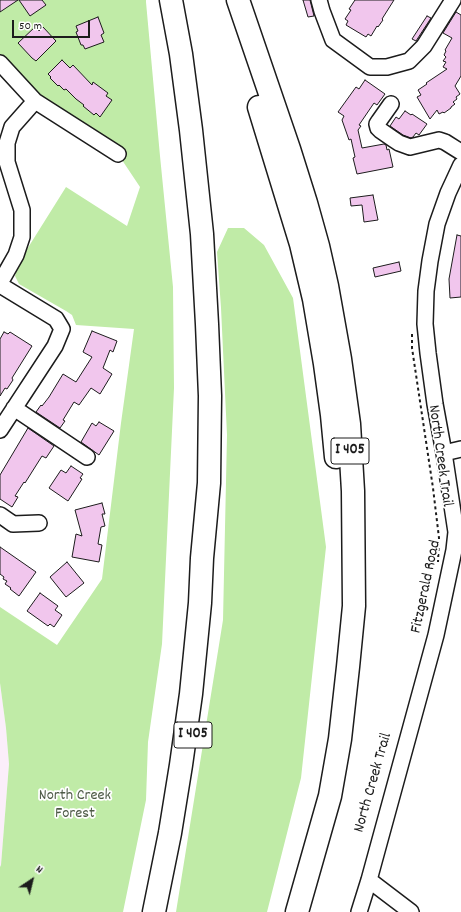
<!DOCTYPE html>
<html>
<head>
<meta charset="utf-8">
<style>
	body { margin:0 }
	#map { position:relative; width:461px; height:912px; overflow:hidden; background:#fff; font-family:Dekko,sans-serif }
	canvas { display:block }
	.north { position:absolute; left:12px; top:860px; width:40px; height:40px; -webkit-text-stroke:3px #fff; paint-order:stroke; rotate:35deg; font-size:11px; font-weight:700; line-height:16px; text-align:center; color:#1c1c1c }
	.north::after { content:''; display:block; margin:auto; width:14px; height:18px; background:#1c1c1c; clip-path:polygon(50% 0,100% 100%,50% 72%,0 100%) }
	.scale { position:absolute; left:12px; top:20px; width:78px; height:18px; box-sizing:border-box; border:2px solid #1c1c1c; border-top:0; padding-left:5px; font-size:12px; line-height:14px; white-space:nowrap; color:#1c1c1c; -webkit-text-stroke:3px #fff; paint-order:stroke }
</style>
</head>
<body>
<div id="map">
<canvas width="461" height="912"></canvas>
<div class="north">N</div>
<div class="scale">50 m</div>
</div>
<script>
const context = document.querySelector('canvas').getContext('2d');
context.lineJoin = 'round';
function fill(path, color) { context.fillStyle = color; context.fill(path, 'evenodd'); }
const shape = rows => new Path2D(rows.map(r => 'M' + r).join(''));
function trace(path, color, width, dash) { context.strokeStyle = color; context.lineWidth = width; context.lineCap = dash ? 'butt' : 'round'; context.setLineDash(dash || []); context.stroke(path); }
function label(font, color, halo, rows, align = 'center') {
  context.font = font + ' Dekko,sans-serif'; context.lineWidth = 3.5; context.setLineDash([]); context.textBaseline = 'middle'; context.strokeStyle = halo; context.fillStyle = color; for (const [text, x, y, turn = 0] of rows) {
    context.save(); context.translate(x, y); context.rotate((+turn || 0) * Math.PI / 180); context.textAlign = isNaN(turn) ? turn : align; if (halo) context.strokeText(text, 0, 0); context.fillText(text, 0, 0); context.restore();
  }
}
fill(shape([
	[0,683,6,728,9,764,1,865,0,867]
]), '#fbeefa');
fill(shape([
	[0,0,146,0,146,2,160,156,173,287,174,388,162,644,148,742,146,800,123,912,0,912,0,867,1,865,9,764,6,728,0,683,0,607,57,645,102,579,121,423,134,329,76,325,72,315,66,311,19,284,15,276,19,262,66,187,127,226,140,187,118,154,35,101,0,63],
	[228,228,244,228,264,245,293,298,326,547,301,778,267,912,176,912,223,620,227,435,221,308,217,252]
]), '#c0eba7');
const building = shape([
	[0,0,18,0,0,12,0,0],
	[19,0,42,0,46,5,30,16,19,0],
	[303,0,310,0,314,16,308,17,303,0],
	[355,0,394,0,382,19,383,20,378,27,377,26,371,36,368,34,366,37,346,25,348,21,345,19,351,10,349,9,355,0],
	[456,12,461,15,461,76,455,86,460,94,456,97,457,99,453,102,455,104,451,107,451,108,444,113,443,112,439,114,437,110,430,119,417,97,421,95,418,90,427,84,426,83,447,69,443,67,446,62,443,61,446,57,444,55,446,51,445,50,452,38,443,33,456,12],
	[427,16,431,18,416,41,412,39,427,16],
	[98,17,104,33,101,35,104,42,85,49,83,45,81,45,76,32,78,31,76,26,98,17],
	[35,27,39,31,43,27,56,41,36,61,32,58,18,43,35,27],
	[62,60,70,68,73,65,92,85,93,82,108,93,106,96,112,100,100,117,96,113,94,115,83,106,84,105,76,99,66,89,64,90,59,85,58,86,50,78,51,77,48,74,62,60],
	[365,80,385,94,377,105,374,103,359,125,361,126,358,130,362,148,384,144,386,145,387,150,389,149,393,167,357,174,353,158,355,157,351,139,349,140,342,120,344,116,338,112,356,87,359,89,365,80],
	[405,111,411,115,412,114,427,124,419,135,416,133,413,137,411,138,403,135,390,126,396,117,399,119,405,111],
	[373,195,378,220,364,222,362,205,351,206,350,198,373,195],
	[457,235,461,236,461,297,450,298,449,279,457,235],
	[399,262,401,271,375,277,373,268,399,262],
	[92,331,117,341,113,352,110,350,103,368,112,374,100,394,91,388,79,405,74,402,63,420,65,421,60,428,36,412,41,405,42,406,49,397,63,374,76,382,92,357,83,352,92,331],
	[4,332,8,334,10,332,32,346,12,378,13,380,7,389,5,388,0,396,0,339,4,332],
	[99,422,114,431,99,455,81,442,92,423,96,426,99,422],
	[28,428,54,446,46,458,42,456,25,483,24,482,15,496,18,497,12,507,0,499,0,475,28,428],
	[71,466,83,474,80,478,82,479,68,501,49,488,61,470,66,473,71,466],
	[102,503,105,514,102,514,105,526,101,527,98,544,102,545,99,562,72,557,76,534,82,536,75,510,102,503],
	[0,547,36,572,19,596,10,589,11,588,5,584,7,581,3,579,4,577,0,574,0,547],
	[67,562,84,583,66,597,50,577,67,562],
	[40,593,58,606,55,610,62,615,54,627,50,624,48,626,27,611,40,593]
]);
fill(building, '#f1c6ed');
trace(building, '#1c1c1c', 1);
const minor = shape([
	[319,0,322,11,333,40,370,67,387,67,409,61,424,46,453,0],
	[0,63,35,101,118,154],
	[391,104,379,121,377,124,378,128,380,130,393,139,399,143,410,147,439,140,445,142,461,152],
	[0,283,16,255,22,237,22,210,7,162,7,143,12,127,35,101],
	[0,285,56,319,62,329,55,346,0,430],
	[14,408,87,457],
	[444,453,461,449],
	[0,515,13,524,39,523],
	[369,880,411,912],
	[359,912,369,880,436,635,454,550,456,532,444,453,435,404,428,353,425,324,426,291,430,261,437,224,448,193,461,165]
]);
const highway = shape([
	[238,0,289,149,306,203,318,246,327,286,340,359,349,424,353,491,354,606,348,667,340,739,330,796,297,912],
	[259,107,301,244,314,299,325,364,332,415,336,457],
	[154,912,170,833,181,765,191,694,200,603,202,558,209,483,210,396,207,324,202,234,191,130,181,54,171,0]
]);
trace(minor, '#1c1c1c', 18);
trace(highway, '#1c1c1c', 25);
trace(shape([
	[412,334,412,348,433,488,439,538,438,562]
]), '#1c1c1c', 2, [3, 3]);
trace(minor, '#fff', 15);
trace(highway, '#fff', 22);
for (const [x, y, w] of [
	[350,451,38],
	[193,735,38]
]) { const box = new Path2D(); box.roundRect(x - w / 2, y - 13, w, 26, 3); context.fillStyle = '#fff'; context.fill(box); trace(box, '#1c1c1c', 1); }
label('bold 15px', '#1c1c1c', null, [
	["I 405",350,451],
	["I 405",193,735]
]);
label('16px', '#1c1c1c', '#fff', [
	["North Creek Trail",439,456,82],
	["Fitzgerald Road",427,587,-78],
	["North Creek Trail",374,783,-74]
]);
label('16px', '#4d5a46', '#fff', [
	["North Creek",75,797],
	["Forest",75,815]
]);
</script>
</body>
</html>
